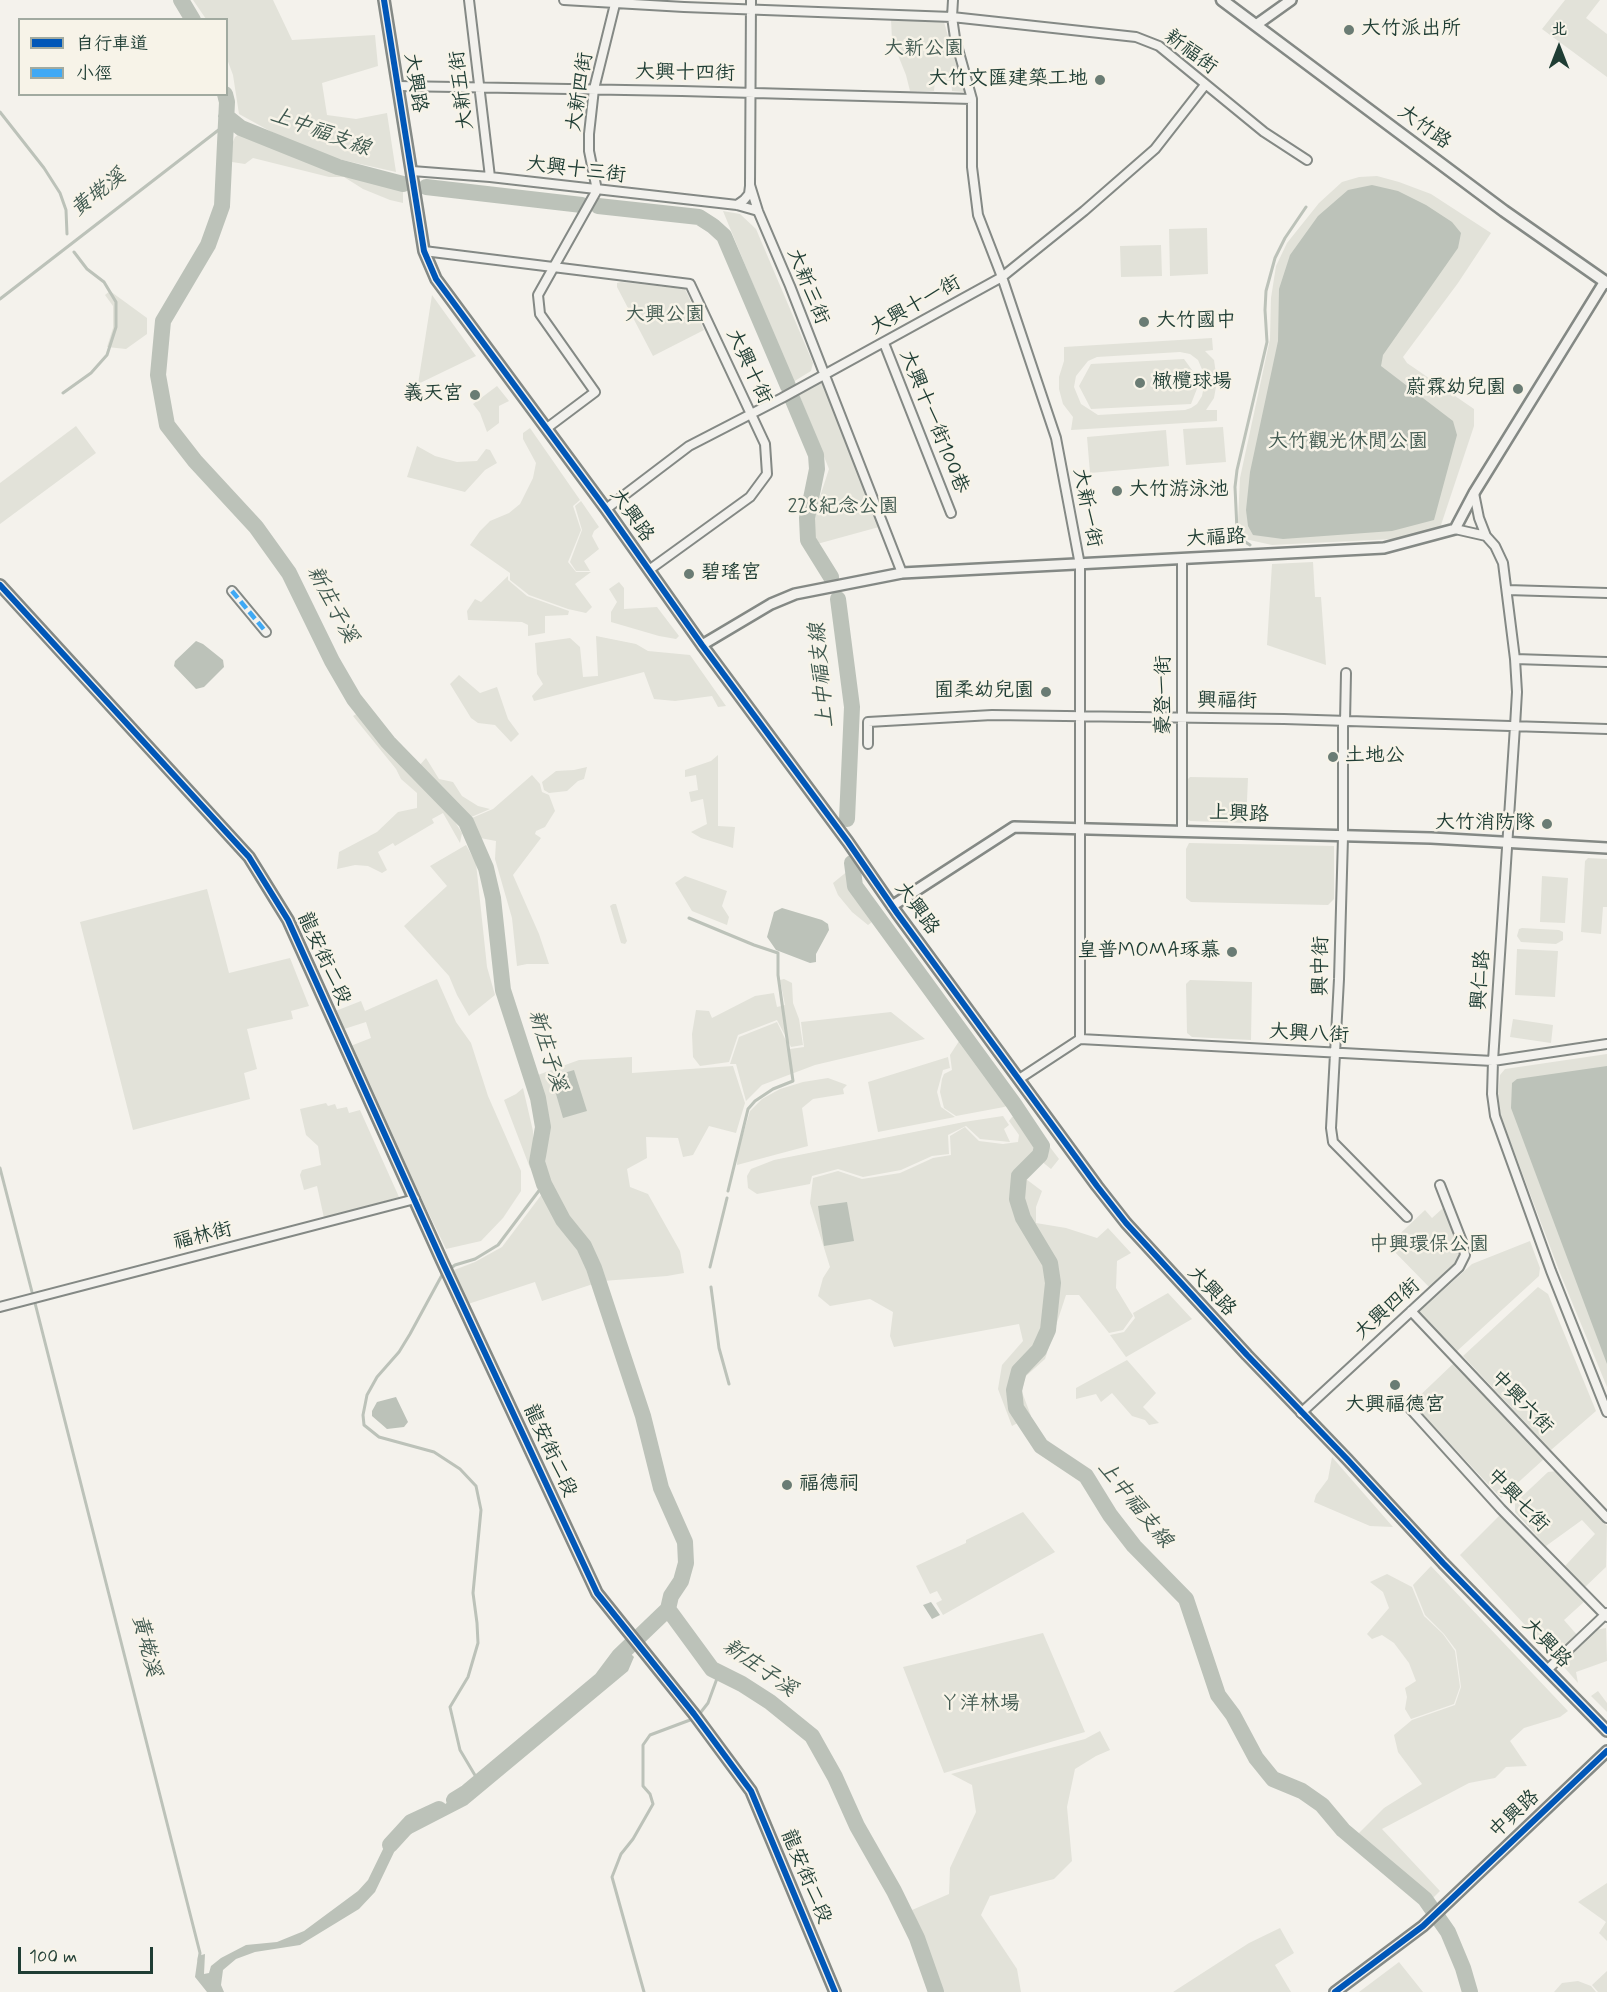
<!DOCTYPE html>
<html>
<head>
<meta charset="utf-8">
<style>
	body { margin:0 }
	#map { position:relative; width:1607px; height:1992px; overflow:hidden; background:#f4f2ec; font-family:Mynerve,"LXGW WenKai TC",sans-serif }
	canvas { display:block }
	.legend { position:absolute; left:18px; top:18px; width:210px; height:78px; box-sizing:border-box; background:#f7f3e8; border:2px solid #a1aaa0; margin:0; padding:8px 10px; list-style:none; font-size:18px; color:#1f3d34 }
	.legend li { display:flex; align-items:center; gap:12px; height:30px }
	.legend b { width:30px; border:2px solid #a1aaa0 }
	.north { position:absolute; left:1529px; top:18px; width:60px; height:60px; -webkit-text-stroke:4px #f7f3e8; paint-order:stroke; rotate:0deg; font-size:16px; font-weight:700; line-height:24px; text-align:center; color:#1f3d34 }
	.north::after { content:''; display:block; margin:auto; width:21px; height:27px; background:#1f3d34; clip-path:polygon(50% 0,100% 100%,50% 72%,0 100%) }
	.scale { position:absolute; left:18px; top:1947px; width:135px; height:27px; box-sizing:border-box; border:3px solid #1f3d34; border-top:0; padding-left:8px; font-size:18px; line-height:21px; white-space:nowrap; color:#1f3d34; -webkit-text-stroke:4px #f7f3e8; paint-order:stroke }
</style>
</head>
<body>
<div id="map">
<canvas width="1607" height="1992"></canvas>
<ul class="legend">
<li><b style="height:8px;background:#0057b8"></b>自行車道</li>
<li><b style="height:8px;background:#3fa9f5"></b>小徑</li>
</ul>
<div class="north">北</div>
<div class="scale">100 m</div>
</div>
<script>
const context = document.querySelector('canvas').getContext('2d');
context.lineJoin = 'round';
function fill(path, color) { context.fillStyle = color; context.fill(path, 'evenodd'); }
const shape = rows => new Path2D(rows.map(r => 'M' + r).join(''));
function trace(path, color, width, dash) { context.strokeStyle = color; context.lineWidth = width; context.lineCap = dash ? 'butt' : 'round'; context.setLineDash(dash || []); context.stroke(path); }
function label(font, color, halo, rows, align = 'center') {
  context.font = font + ' Mynerve,"LXGW WenKai TC",sans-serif'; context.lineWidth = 5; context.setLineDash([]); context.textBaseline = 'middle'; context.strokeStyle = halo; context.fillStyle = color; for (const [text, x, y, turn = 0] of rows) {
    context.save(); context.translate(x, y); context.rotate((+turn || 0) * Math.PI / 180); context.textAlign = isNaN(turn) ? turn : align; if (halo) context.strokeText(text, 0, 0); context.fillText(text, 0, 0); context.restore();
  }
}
fill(shape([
	[193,0,273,0,292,40,375,35,378,66,322,83,327,115,356,119,387,113,396,172,329,157,279,136,239,114,233,75,227,59,226,20,206,19],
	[1565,0,1600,0,1586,18,1607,34,1607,77,1542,29],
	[891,19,944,22,964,92,952,91,951,81,935,81,934,91,910,91,906,75,892,40],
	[242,132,282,150,324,165,388,184,403,191,403,203,390,200,363,189,344,177,329,177,253,158,245,164,232,162,230,149,235,137],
	[1377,176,1399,182,1431,194,1491,233,1458,283,1403,357,1407,363,1474,409,1474,426,1440,528,1394,539,1272,545,1245,539,1239,531,1238,520,1240,478,1270,339,1271,298,1276,266,1287,243,1319,203,1342,182,1359,177],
	[723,211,740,214,756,229,813,363,811,371,793,382],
	[1207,228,1208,274,1170,276,1169,229],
	[1161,245,1162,276,1121,277,1120,246],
	[621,282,685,289,704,330,653,356,617,287,617,283],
	[110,291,147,318,147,334,126,349,107,347,113,328,113,306,105,295],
	[432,295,476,356,418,384],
	[1212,338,1213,350,1205,351,1214,360,1217,381,1214,398,1206,410,1217,410,1217,421,1071,430,1073,417,1063,404,1059,389,1059,377,1064,361,1064,347],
	[1180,352,1190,354,1198,360,1204,374,1205,381,1202,396,1197,404,1191,408,1185,410,1098,415,1081,404,1074,387,1076,376,1088,361,1097,357],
	[1184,359,1200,381,1191,404,1091,409,1079,386,1091,364],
	[814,382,824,384,879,527,817,544,813,534,812,521,829,469,798,392],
	[497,386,509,401,499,406,499,423,487,432,480,413,473,404],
	[76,426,96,453,0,524,0,483],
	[1223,427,1226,462,1186,465,1183,429],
	[530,428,580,500,573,506,581,530,568,562,576,572,591,572,575,584,592,607,586,613,568,609,529,595,510,580,510,573,470,545,480,531,490,521,509,513,520,504,533,478,536,463,523,439,523,433],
	[1166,430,1169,466,1090,473,1087,437],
	[417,446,435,456,457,462,477,461,486,449,490,450,497,463,485,470,465,492,407,477],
	[581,501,599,527,594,531,592,536,599,549,584,561,590,571,576,571,570,562,582,530,575,506],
	[1313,562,1315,597,1321,597,1326,665,1267,645,1272,564],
	[508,576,508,580,527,596,569,611,568,615,545,616,545,633,528,636,528,625,522,622,468,620,467,611,475,599,481,602],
	[619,582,624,588,624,609,657,607,679,636,676,639,659,636,611,622,611,612,617,602,609,589],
	[596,636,636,644,648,651,690,655,726,706,718,707,712,696,675,701,654,699,644,672,534,701,532,696,543,684,537,674,535,643,570,638,580,647,583,677,598,676],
	[459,675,480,693,497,687,508,719,519,734,511,742,495,725,478,723,471,718,450,684],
	[358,713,400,763,447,809,462,833,460,843,443,813,432,819,434,823,395,846,393,843,378,852,387,870,382,873,368,866,355,865,337,869,339,852,377,832,398,812,417,808,417,793,401,779,396,769,353,716],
	[718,755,718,826,735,827,733,848,701,838,691,832,707,824,703,799,691,802,689,792,698,790,696,775,685,777,685,770,711,761],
	[426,758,439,779,453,782,462,796,478,806,490,809,469,818,418,767],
	[587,767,584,779,578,781,567,791,549,793,544,790,542,782,556,771,574,770],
	[532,775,540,784,542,792,549,795,555,811,545,827,536,831,535,834,541,838,513,875,539,934,549,964,527,964,517,966,512,918,495,859,496,841,480,838,472,818,493,809],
	[1190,777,1248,778,1246,823,1190,821,1186,818,1186,781],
	[1189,843,1334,846,1334,899,1328,905,1191,902,1186,898,1186,849],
	[466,845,476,863,487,967,495,995,469,1016,457,995,449,976,404,926,447,886,430,866],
	[1588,858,1607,859,1607,907,1603,907,1601,934,1581,932,1585,861],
	[849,870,880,916,868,925,852,912,838,895,833,883],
	[685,876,727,891,722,906,729,917,727,925,692,911,675,883],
	[1542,876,1568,878,1565,923,1540,922],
	[207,889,229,973,290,958,309,1006,291,1011,293,1019,247,1029,257,1069,244,1073,250,1099,133,1130,80,922],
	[613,904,616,904,627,941,625,944,621,943,610,906],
	[1522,928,1559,930,1563,932,1563,940,1556,944,1521,942,1517,936,1519,929],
	[1517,949,1558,951,1555,997,1515,995],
	[437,979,456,1022,471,1043,488,1096,521,1171,521,1191,503,1218,481,1241,446,1249,348,1047,371,1038,366,1022,341,1030,333,1012,361,1001,365,1011],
	[784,979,792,983,793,1003,799,1019,803,1045,791,1047,777,1020,738,1035,729,1062,700,1066,693,1057,692,1034,696,1010,709,1011,712,1018,755,996,774,993,777,1007,785,1005,780,980],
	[1190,980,1252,982,1251,1040,1192,1037,1187,1033,1186,984],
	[891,1012,925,1039,815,1065,762,1085,746,1101,736,1064,730,1064,739,1037,777,1022,790,1049,804,1047,801,1022],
	[1513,1019,1553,1025,1551,1043,1510,1037],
	[961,1038,1011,1104,1004,1107,956,1116,944,1108,940,1092,942,1079,944,1074,952,1070,950,1055],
	[1607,1054,1607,1387,1560,1273,1501,1117,1498,1096,1500,1075,1505,1069],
	[632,1057,632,1073,733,1066,745,1103,736,1133,709,1126,693,1155,683,1157,678,1138,646,1137,647,1158,627,1169,630,1187,648,1194,680,1251,684,1273,667,1276,603,1281,590,1243,566,1216,549,1182,545,1163,548,1125,542,1092,535,1076,579,1060],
	[948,1057,950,1068,943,1070,937,1092,941,1107,955,1117,878,1132,868,1082],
	[828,1078,847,1085,843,1089,844,1094,813,1099,802,1108,808,1146,737,1165,738,1151,750,1111,762,1099,780,1089,803,1082],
	[523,1088,533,1131,533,1168,530,1168,504,1100,516,1094],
	[326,1103,328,1106,335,1104,337,1109,347,1107,349,1113,360,1110,399,1197,324,1218,317,1186,304,1190,300,1175,302,1170,321,1165,318,1146,306,1135,300,1109],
	[1025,1114,1059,1159,1051,1169,1035,1156,1018,1173,1042,1191,1036,1207,1036,1223,1066,1228,1097,1238,1108,1228,1131,1253,1117,1261,1116,1288,1133,1316,1123,1330,1109,1333,1079,1295,1066,1295,1045,1359,1025,1377,1022,1392,1031,1416,1012,1426,998,1389,1002,1365,1023,1341,1019,1324,894,1347,890,1336,893,1312,870,1299,830,1306,818,1296,823,1278,830,1267,810,1203,813,1178,838,1171,862,1179,900,1173,933,1158,951,1155,950,1136,965,1127,979,1141,1003,1144,1018,1142,1019,1135,1009,1121,1012,1117],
	[1003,1116,1009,1125,1004,1129,1010,1142,980,1139,966,1126,948,1135,949,1154,932,1156,901,1170,863,1177,838,1169,812,1176,810,1184,757,1194,748,1188,747,1176,751,1169,774,1160,964,1122],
	[542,1194,557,1225,581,1250,593,1284,542,1301,535,1282,468,1304,454,1270,475,1262,502,1247],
	[1443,1208,1448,1216,1460,1249,1459,1259,1430,1288,1388,1245,1425,1210,1432,1218],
	[1530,1241,1540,1268,1539,1276,1456,1352,1418,1313,1472,1264],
	[1538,1287,1548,1294,1596,1411,1551,1450,1463,1356],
	[1168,1293,1192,1319,1126,1357,1110,1335,1124,1332,1135,1318,1133,1313],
	[1127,1360,1156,1393,1143,1407,1159,1423,1149,1425,1145,1420,1132,1416,1112,1393,1101,1402,1096,1394,1076,1399,1076,1388],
	[1455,1362,1544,1459,1501,1498,1412,1403],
	[1332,1457,1393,1527,1370,1526,1314,1502,1316,1495,1328,1479],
	[1557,1471,1607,1526,1606,1567,1584,1588,1565,1566,1595,1534,1582,1520,1546,1546,1515,1512,1515,1503,1548,1472],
	[1023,1512,1055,1552,943,1615,936,1603,942,1600,937,1591,930,1594,916,1566,966,1543,966,1540],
	[1502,1513,1585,1601,1564,1620,1578,1636,1561,1652,1550,1652,1460,1555],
	[1431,1566,1568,1711,1560,1717,1524,1728,1510,1741,1527,1766,1506,1767,1495,1778,1469,1783,1382,1829,1440,1891,1432,1899,1428,1893,1355,1837,1384,1808,1422,1784,1398,1752,1394,1735,1412,1720,1455,1705,1461,1687,1456,1650,1444,1634,1425,1615,1413,1585],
	[1387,1574,1412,1587,1424,1616,1443,1634,1455,1651,1460,1687,1454,1704,1411,1719,1405,1709,1407,1697,1405,1688,1416,1681,1409,1663,1394,1643,1382,1635,1372,1639,1367,1634,1389,1608,1383,1592,1370,1582],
	[1606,1628,1607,1661,1576,1672,1578,1683,1564,1667,1563,1658,1595,1630],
	[1043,1633,1085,1732,944,1773,903,1667],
	[1598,1691,1607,1703,1607,1712,1591,1696],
	[1100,1731,1110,1750,1096,1756,1075,1769,1067,1807,1072,1861,1054,1879,990,1896,981,1915,1017,1969,1021,1992,943,1992,912,1910,949,1894,950,1868,976,1812,972,1785,951,1774,1085,1739],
	[1607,1883,1607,1941,1599,1933,1606,1922,1578,1902],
	[1280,1928,1294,1953,1275,1965,1291,1992,1173,1992,1249,1943],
	[1399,1962,1423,1992,1359,1992],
	[1607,1971,1607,1992,1598,1992,1592,1985],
	[1578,1981,1591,1986,1596,1992,1554,1992,1562,1983]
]), '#e2e2d9');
fill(shape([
	[1372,185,1398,191,1426,205,1452,222,1461,233,1458,248,1383,355,1381,366,1453,421,1457,435,1434,520,1392,531,1283,539,1253,535,1248,526,1246,510,1250,472,1278,341,1279,289,1290,255,1318,216,1348,190],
	[196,641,203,644,223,660,224,667,204,687,196,689,174,666,175,661],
	[782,908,822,920,828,924,829,930,816,954,816,962,810,963,776,950,767,937,774,912],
	[1607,1066,1607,1364,1511,1108,1512,1083,1517,1079],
	[574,1070,587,1111,563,1118,551,1077],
	[847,1202,854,1241,824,1246,818,1206],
	[396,1397,408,1422,404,1427,387,1429,372,1416,372,1411,377,1402],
	[931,1602,940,1615,932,1619,923,1605],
	[626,1649,634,1657,628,1671,467,1805,403,1838,397,1846,375,1892,359,1909,300,1945,255,1952,236,1959,223,1970,221,1985,224,1992,207,1992,195,1977,198,1956,205,1954,204,1974,209,1973,211,1966,221,1958,246,1945,277,1942,304,1931,358,1891,368,1880,385,1845,392,1837,474,1786,603,1683,621,1663]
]), '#bcc2b9');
trace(shape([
	[0,112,44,168,60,193,66,210,67,234],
	[0,299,225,125],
	[63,393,91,373,107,355,116,327,116,302,104,282,87,269,74,252],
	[1250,545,1241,539,1237,530,1235,487,1237,470,1267,342,1265,310,1266,291,1275,258,1285,238,1306,207],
	[689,918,754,945,778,953,778,975,793,1081,773,1089,755,1101,748,1109,728,1191],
	[0,1168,32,1292],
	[710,1267,727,1198],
	[711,1287,719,1348,729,1384],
	[35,1303,200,1953,199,1960],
	[479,1782,460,1750,450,1707,468,1677,478,1643,477,1623,473,1593,481,1510,476,1486,460,1469,434,1452,379,1437,364,1425,363,1415,367,1395,377,1377,399,1352,410,1334,442,1275,455,1265,475,1259,498,1245,544,1184],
	[644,1992,612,1877,621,1854,633,1839,653,1804,650,1794,643,1786,643,1745,650,1735,690,1720,701,1712,708,1703,719,1673]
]), '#bcc2b9', 3);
trace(shape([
	[181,0,193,20],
	[225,94,227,102,222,206,208,245,163,321,158,375,167,425,195,461,256,527,289,573,332,661,354,699,388,742,466,822,486,868,493,898,503,990,538,1098,543,1127,537,1162,544,1184,563,1220,584,1246,594,1268,643,1416,661,1488,685,1542,686,1563,681,1581,671,1596,668,1609,712,1669,742,1684,770,1702,812,1736,835,1777,857,1826,894,1891,917,1938,936,1992],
	[226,116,241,128,338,167,403,184],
	[426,187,582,205],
	[598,206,699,217,713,226,724,236,788,386],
	[792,398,816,455,817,469,807,518,808,540,831,577],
	[838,599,852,707,847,819],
	[852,863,855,886,1014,1104,1042,1146,1040,1155,1019,1176,1017,1199,1023,1218,1050,1263,1053,1283,1048,1330,1039,1350,1019,1371,1014,1390,1016,1408,1041,1446,1086,1476,1110,1515,1134,1546,1186,1599,1218,1695,1233,1715,1256,1758,1273,1779,1302,1791,1322,1805,1343,1830,1425,1899,1448,1932,1463,1968,1470,1992],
	[454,1800,467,1792,601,1680,619,1656,668,1609],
	[390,1845,411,1822,439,1809]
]), '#bcc2b9', 16);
const minor = shape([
	[469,0,490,177],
	[564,0,684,7,952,17,1136,37,1159,46,1264,132,1307,160],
	[751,0,750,185,758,211,790,286,902,573],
	[953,0,952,17,955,38,972,99,972,167,978,215,1002,277,1056,438,1080,565,1080,1039],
	[398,86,682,91,972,99],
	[412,171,490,177,737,205,758,211],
	[597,190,589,151,589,134,594,89,616,0],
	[737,205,744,200,749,194,750,186],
	[424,251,690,284,765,444,767,474,750,497,649,570],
	[884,343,951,513],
	[547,428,595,392,540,314,538,295,597,190],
	[1474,493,1479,518,1486,536],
	[606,509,689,446,782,398,1002,277,1084,211,1155,149,1205,85],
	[1455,529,1486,536,1495,546,1503,563,1515,659,1517,692,1515,726,1493,1061,1492,1094,1495,1116,1551,1271,1607,1412],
	[1507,590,1607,593],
	[232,591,266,632],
	[1515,659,1607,662],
	[1343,722,1343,837,1339,979,1331,1128,1333,1142,1407,1217],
	[1345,722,1346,673],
	[868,744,868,722,992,715,1284,719,1607,729],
	[1182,831,1182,559],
	[1019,1079,1080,1039,1493,1061,1607,1044],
	[0,1307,415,1199],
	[1411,1311,1607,1518],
	[1406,1404,1501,1509,1607,1617],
	[1301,1413,1459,1267,1465,1255,1463,1244,1440,1185],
	[1548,1669,1607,1613]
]);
const tertiary = shape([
	[384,0,424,251,436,279,606,509,702,645,848,842,897,913,1097,1186,1126,1223,1247,1355,1347,1459,1443,1563,1607,1731],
	[1256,25,1291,0],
	[0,585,249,857,288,920,442,1261,597,1593,694,1714,751,1791,835,1992],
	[702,645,771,604,795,594,902,573,1384,548,1455,529,1474,493,1605,281],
	[892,906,1014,827,1431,838,1607,848],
	[1335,1992,1423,1926,1607,1751]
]);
const secondary = shape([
	[1222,0,1504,211,1607,283]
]);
trace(minor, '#848985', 12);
trace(tertiary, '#848985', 14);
trace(secondary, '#848985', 15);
trace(minor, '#f2f1ed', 8);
trace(tertiary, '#f2f1ed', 9);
trace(secondary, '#f2f1ed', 10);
trace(shape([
	[232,591,266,632]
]), '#3fa9f5', 4.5, [9, 4.5]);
trace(shape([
	[384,0,424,251,436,279,606,509,702,645,848,842,897,913,1097,1186,1126,1223,1247,1355,1347,1459,1443,1563,1607,1731],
	[0,585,249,857,288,920,442,1261,597,1593,694,1714,751,1791,835,1992],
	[1335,1992,1423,1926,1607,1751]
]), '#0057b8', 6);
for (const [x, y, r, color] of [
	[1349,30,6,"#6a7c74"],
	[1100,80,6,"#6a7c74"],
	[1144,322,6,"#6a7c74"],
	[1140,383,6,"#6a7c74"],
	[1518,389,6,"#6a7c74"],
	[475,395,6,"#6a7c74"],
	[1117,491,6,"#6a7c74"],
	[689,574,6,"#6a7c74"],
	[1046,692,6,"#6a7c74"],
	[1333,757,6,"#6a7c74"],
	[1547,824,6,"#6a7c74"],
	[1232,952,6,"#6a7c74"],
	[1395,1385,6,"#6a7c74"],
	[787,1485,6,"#6a7c74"]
]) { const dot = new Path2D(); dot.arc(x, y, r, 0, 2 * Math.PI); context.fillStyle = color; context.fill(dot); trace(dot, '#f7f3e8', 2); }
label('20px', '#1f3d34', '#f7f3e8', [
	["大竹派出所",1361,30],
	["大竹文匯建築工地",1088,80,"right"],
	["大竹國中",1156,322],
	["橄欖球場",1152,383],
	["蔚霖幼兒園",1506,389,"right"],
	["義天宮",463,395,"right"],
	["大竹游泳池",1129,491],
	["碧瑤宮",701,574],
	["囿柔幼兒園",1034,692,"right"],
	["土地公",1345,757],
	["大竹消防隊",1535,824,"right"],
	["皇普MOMA琢慕",1220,952,"right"],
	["大興福德宮",1395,1406,"center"],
	["福德祠",799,1485]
], 'left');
label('20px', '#435b52', '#f7f3e8', [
	["大新公園",924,50],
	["大興公園",665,316],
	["大竹觀光休閒公園",1348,443],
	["228紀念公園",843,508],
	["中興環保公園",1429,1246],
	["ㄚ洋林場",980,1705]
]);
label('20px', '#1f3d34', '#f7f3e8', [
	["新福街",1190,53,37],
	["大興十四街",685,74,1],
	["大興路",414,83,81],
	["大新五街",463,90,-97],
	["大新四街",581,92,-81],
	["大竹路",1424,128,36],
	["大興十三街",576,171,7],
	["大新三街",807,287,68],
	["大興十一街",916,306,-29],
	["大興十街",748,367,65],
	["大興十一街100巷",933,422,68],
	["大新一街",1086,508,79],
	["大興路",631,516,55],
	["大福路",1216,539,-3],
	["豪登一街",1165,695,-90],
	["興福街",1227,702,1],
	["上興路",1239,815,2],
	["大興路",916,909,54],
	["龍安街二段",323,959,65],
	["興中街",1322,966,-89],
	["興仁路",1482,980,-86],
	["大興八街",1309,1035,3],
	["福林街",203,1237,-14],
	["大興路",1211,1292,47],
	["大興四街",1388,1310,-42],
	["中興六街",1521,1403,46],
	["龍安街二段",549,1451,65],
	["中興七街",1517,1501,46],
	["大興路",1546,1644,46],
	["中興路",1515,1815,-43],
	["龍安街二段",805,1877,67]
]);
label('italic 21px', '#405950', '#f7f3e8', [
	["上中福支線",320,133,20],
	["黃墘溪",99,194,-38],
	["新庄子溪",331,605,62],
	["上中福支線",823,675,-95],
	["新庄子溪",546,1051,73],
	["上中福支線",1134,1505,51],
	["黃墘溪",145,1646,76],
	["新庄子溪",759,1669,35]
]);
</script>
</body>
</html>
